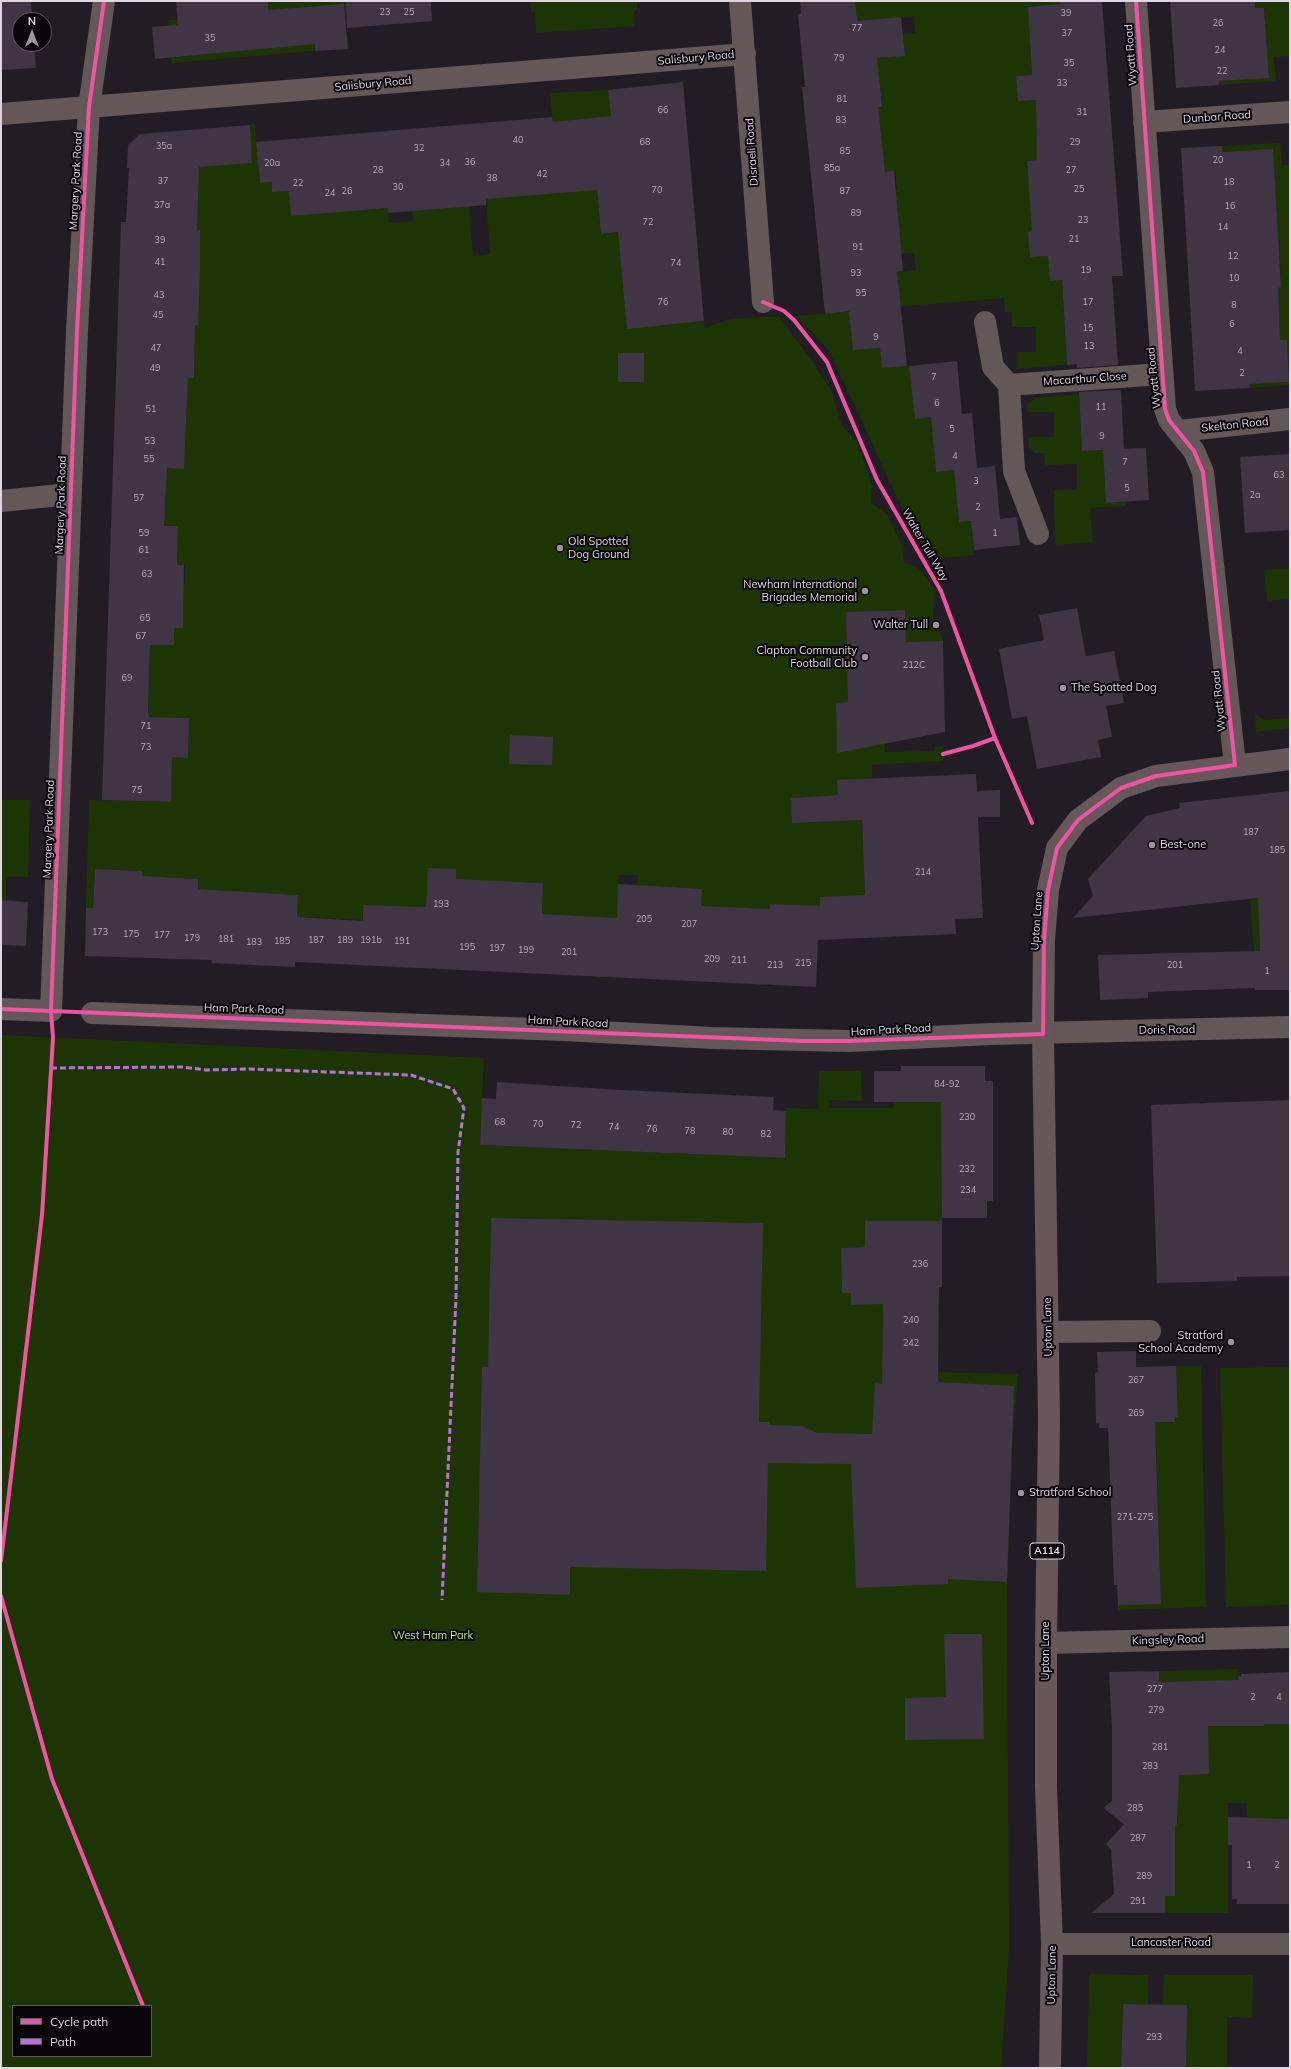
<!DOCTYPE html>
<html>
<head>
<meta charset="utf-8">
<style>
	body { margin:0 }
	#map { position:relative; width:1291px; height:2069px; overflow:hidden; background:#221c24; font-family:Mulish,sans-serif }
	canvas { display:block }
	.frame { position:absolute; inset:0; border:2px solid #ded7e1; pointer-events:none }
	.legend { position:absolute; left:12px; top:2005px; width:140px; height:52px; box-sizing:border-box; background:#0a060c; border:1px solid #5f5a61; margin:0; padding:5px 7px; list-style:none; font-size:12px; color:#ded7e1 }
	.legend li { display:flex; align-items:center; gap:8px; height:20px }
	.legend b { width:20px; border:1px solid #5f5a61 }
	.north { position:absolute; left:12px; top:12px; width:40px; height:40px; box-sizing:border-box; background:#0a060c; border:1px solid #5f5a61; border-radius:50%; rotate:0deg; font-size:11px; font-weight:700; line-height:16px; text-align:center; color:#ded7e1 }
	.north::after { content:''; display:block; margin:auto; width:14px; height:18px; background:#9c969f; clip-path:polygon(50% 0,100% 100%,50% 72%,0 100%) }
</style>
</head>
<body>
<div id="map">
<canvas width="1291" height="2069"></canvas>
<div class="frame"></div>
<ul class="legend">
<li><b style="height:5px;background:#f153a3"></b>Cycle path</li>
<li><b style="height:5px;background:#b673d3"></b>Path</li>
</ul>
<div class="north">N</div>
</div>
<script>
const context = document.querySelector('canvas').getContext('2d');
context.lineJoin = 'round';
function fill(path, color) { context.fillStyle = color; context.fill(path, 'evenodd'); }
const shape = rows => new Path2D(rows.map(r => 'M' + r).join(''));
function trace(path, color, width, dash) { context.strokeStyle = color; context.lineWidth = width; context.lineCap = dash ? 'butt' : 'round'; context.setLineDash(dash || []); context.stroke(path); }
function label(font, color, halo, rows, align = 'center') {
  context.font = font + ' Mulish,sans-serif'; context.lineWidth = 4; context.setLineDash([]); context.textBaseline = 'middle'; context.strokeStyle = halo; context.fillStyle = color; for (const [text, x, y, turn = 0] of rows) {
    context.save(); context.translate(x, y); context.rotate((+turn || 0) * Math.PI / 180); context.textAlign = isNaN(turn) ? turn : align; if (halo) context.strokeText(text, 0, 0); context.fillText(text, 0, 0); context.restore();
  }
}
fill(shape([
	[268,1,346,1,347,14,345,15,344,5,312,7,315,51,172,63,171,58,268,48,265,17,169,26,168,20,186,19],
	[530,1,637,1,637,11,634,11,635,26,536,33,535,12,531,12],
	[855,1,1060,1,1060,4,1028,7,1032,75,1016,76,1018,101,1051,99,1047,129,1036,130,1037,160,1027,161,1029,183,1047,230,1028,232,1030,257,1060,255,1079,261,1049,264,1050,281,1106,277,1062,285,1067,365,1018,369,1018,352,1036,352,1036,327,1012,327,1012,312,1005,312,1004,298,871,309,868,275,916,270,914,253,899,254,860,193,897,189,895,171,855,175,875,107,882,106,880,89,847,61,905,55,903,34,915,33,914,16,843,22],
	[1255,1,1290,1,1290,56,1274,57,1276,81,1219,85,1219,81,1269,78,1264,8,1255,8],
	[608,90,610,107,645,161,690,157,691,166,645,170,647,188,597,192,601,234,651,230,659,326,704,321,705,328,730,319,778,316,813,362,831,390,842,426,857,442,872,484,871,503,887,514,902,545,904,562,918,568,935,589,933,619,943,641,906,642,905,610,883,611,885,752,935,751,935,747,943,746,943,761,872,765,872,779,838,795,791,798,793,823,862,820,865,895,822,939,818,940,819,924,791,905,770,904,768,944,763,944,761,985,752,984,755,909,701,907,701,889,681,888,637,898,638,875,619,875,616,938,609,938,607,977,593,977,595,930,545,928,543,974,540,974,543,883,514,882,489,881,482,972,480,971,482,925,455,886,456,869,426,922,381,920,382,906,363,905,361,959,358,959,360,920,304,917,295,962,298,895,250,893,235,919,236,891,215,890,212,959,197,914,198,879,164,877,162,912,140,911,142,871,95,869,93,908,86,908,89,800,171,802,147,770,103,769,103,765,148,757,188,757,189,718,149,717,149,708,105,706,105,700,148,701,150,645,174,645,174,628,183,628,183,610,149,583,185,584,185,565,147,564,177,559,178,526,149,525,165,507,166,490,151,468,184,468,185,434,153,422,186,423,187,397,155,377,194,378,195,339,157,338,200,253,200,230,163,229,171,173,200,162,200,129,232,126,234,164,252,163,250,125,255,125,260,183,272,182,273,192,289,191,292,216,311,214,307,175,388,208,389,223,413,221,409,167,469,206,473,256,490,254,486,198,556,154,550,93],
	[1280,143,1282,165,1290,165,1290,359,1288,360,1287,340,1238,343,1235,290,1281,287,1279,240,1248,242,1260,216,1277,215,1274,168,1256,168,1254,150,1222,152,1222,146],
	[861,310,851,328,853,350,880,348,882,368,909,366,915,418,931,417,936,472,954,470,959,522,971,521,974,555,930,559,895,493,829,350,796,316],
	[1290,382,1290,385,1250,388,1250,384],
	[1079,394,1082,451,1103,450,1106,503,1126,502,1126,506,1090,508,1093,542,1055,545,1054,490,1077,489,1077,464,1045,465,1044,453,1035,453,1029,447,1028,437,1054,437,1054,412,1027,412,1027,404,1035,398],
	[1290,568,1290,599,1267,601,1264,570],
	[1255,714,1264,720,1290,718,1290,728,1256,732],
	[1,800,30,800,28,877,6,877,6,900,1,900],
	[1290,895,1259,930,1260,953,1254,953,1250,899],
	[1,1035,484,1058,480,1145,784,1158,786,1108,818,1109,819,1071,861,1071,862,1101,829,1100,829,1108,893,1108,894,1087,942,1098,942,1221,865,1221,865,1247,841,1248,842,1293,851,1293,851,1305,873,1304,872,1247,934,1372,1018,1374,1013,1432,1007,1582,1009,1948,1001,2068,1,2068],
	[13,2006,151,2006,151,2056,13,2056],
	[1176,1366,1201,1366,1206,1607,1118,1610,1118,1605,1161,1603,1156,1438,1114,1438],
	[1290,1367,1290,1605,1226,1607,1220,1368],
	[1238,1669,1239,1717,1252,1717,1253,1726,1264,1726,1264,1717,1290,1724,1290,1819,1247,1844,1247,1803,1228,1803,1228,1913,1165,1913,1165,1896,1175,1896,1175,1869,1170,1825,1177,1825,1178,1816,1162,1815,1201,1697,1200,1681,1159,1682,1159,1671],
	[1089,1974,1148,1975,1148,2004,1123,2004,1121,2068,1087,2068],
	[1164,1975,1253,1975,1252,2018,1227,2017,1227,2068,1186,2068,1163,2005]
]), '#1d3405');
fill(shape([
	[1,1,31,1,32,20,20,20,20,44,34,44,36,68,1,70],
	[176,1,268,1,268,10,344,4,348,49,315,51,315,44,155,59,152,27,178,25],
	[346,1,431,1,432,21,347,28],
	[800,1,855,1,857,21,901,17,905,56,877,58,882,107,878,107,885,172,894,171,903,271,897,272,907,366,882,368,880,348,853,350,849,311,825,314,802,87,805,87,798,14,801,14],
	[1060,1,1102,1,1123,276,1112,276,1118,365,1077,368,1077,364,1067,365,1062,280,1050,281,1048,256,1030,257,1028,232,1032,231,1027,161,1037,160,1036,100,1018,101,1016,76,1032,75,1028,7,1060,4],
	[1170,1,1255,1,1255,8,1264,8,1269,78,1219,81,1219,85,1176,88],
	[683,82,704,321,627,329,618,232,601,234,597,190,486,199,486,205,388,213,388,208,291,216,289,191,272,192,272,182,260,183,256,142,552,117,553,122,611,116,608,90],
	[250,125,252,163,199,167,197,230,200,230,200,271,198,325,195,325,194,378,188,378,184,469,167,468,164,526,178,526,177,565,184,565,183,628,174,628,174,645,150,645,148,708,149,717,189,718,188,758,172,757,171,802,102,800,121,222,126,222,129,168,127,168,128,145,140,134],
	[1222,146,1222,152,1273,149,1281,287,1278,288,1280,340,1287,340,1289,382,1250,384,1250,388,1195,391,1181,148],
	[618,353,644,353,644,382,618,382],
	[957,361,962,414,972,413,977,468,995,466,1000,519,1017,517,1020,545,974,550,971,521,959,522,954,470,936,472,931,417,915,419,909,366],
	[1119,390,1121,391,1124,449,1117,449,1146,448,1149,500,1106,503,1103,450,1082,451,1079,392],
	[1290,454,1290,530,1245,533,1240,457],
	[1077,608,1086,656,1114,651,1124,703,1106,706,1112,737,1098,740,1101,757,1037,769,1027,716,1012,719,999,649,1044,640,1039,615],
	[905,610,906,642,943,641,945,732,837,753,836,703,848,702,846,612],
	[510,735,553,737,552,765,509,764],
	[976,774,977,791,1000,790,1000,817,978,817,983,918,955,919,956,934,818,940,816,987,295,962,295,967,211,963,212,960,85,956,86,908,93,908,95,869,142,871,142,876,198,879,198,889,298,895,297,917,363,921,363,905,426,907,428,868,456,869,456,879,543,883,542,914,617,918,618,884,702,889,701,906,770,909,770,904,820,906,820,897,865,895,862,820,792,823,791,798,838,795,837,780],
	[1290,791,1290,990,1255,990,1255,988,1148,992,1148,998,1100,1000,1098,955,1260,951,1258,898,1073,918,1093,896,1088,879,1134,829,1146,816,1180,808,1179,803],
	[1,900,28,902,26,946,1,945],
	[901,1066,985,1066,985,1081,993,1081,993,1201,987,1201,987,1218,942,1218,941,1102,874,1102,874,1071,901,1071],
	[497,1082,621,1090,774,1097,773,1110,786,1111,785,1158,480,1145,482,1098,496,1099],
	[1290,1100,1290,1276,1237,1277,1237,1281,1157,1283,1151,1105],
	[491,1218,763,1223,759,1422,769,1422,769,1425,802,1426,817,1433,872,1434,875,1383,882,1384,883,1304,851,1305,851,1293,842,1293,841,1248,865,1247,865,1221,942,1221,942,1287,939,1287,938,1382,1014,1386,1007,1582,948,1579,948,1584,856,1588,851,1464,768,1463,766,1571,570,1567,570,1595,477,1592,482,1367,488,1367],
	[1136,1351,1136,1367,1176,1366,1178,1417,1175,1417,1175,1422,1155,1422,1161,1604,1118,1605,1117,1585,1114,1585,1108,1428,1099,1428,1099,1423,1096,1424,1095,1373,1098,1372,1097,1352],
	[944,1634,982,1634,984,1739,905,1740,905,1698,946,1697],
	[1159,1671,1159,1682,1238,1680,1238,1676,1241,1676,1241,1674,1290,1672,1290,1724,1264,1724,1264,1726,1208,1726,1209,1774,1179,1775,1177,1825,1175,1825,1175,1896,1165,1896,1165,1913,1091,1913,1114,1894,1111,1850,1106,1844,1124,1824,1103,1808,1112,1801,1112,1729,1109,1672],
	[1228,1817,1290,1819,1290,1904,1237,1904,1237,1899,1232,1899,1232,1845,1228,1845],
	[1123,2004,1187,2005,1186,2068,1121,2068]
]), '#3f3544');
trace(shape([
	[740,1,763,302],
	[1136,1,1165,409,1169,420,1194,451,1203,472,1235,765],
	[1,114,745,54],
	[1144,122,1290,112],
	[985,322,993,367,1009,385,1014,471,1038,534],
	[1009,385,1161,374],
	[1179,431,1290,419],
	[1,501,70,494],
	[1,1009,51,1011,77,331,89,107,104,1],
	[92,1013,563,1030,712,1038,849,1041,991,1034,1290,1027],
	[1048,1332,1150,1331],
	[1046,1643,1290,1637],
	[1052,1944,1290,1944]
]), '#635758', 22);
trace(shape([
	[1050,2068,1052,1944,1046,1788,1046,1643,1049,1419,1043,1034,1044,940,1048,890,1057,848,1078,820,1121,788,1156,776,1290,759]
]), '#65575a', 22);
trace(shape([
	[51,1068,182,1067,206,1070,249,1069,411,1075,453,1089,464,1108,458,1152,456,1298,442,1600]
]), '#b673d3', 3, [6, 3]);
trace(shape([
	[763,302,784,311,794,320,827,362,877,480,941,591,995,738,1032,823],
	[943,754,973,746,995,738],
	[1,1009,804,1041,849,1041,1043,1034,1044,940,1048,890,1057,848,1078,820,1121,788,1156,776,1235,765,1203,472,1194,451,1169,420,1165,409,1136,1],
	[1,1561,42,1215,53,1038,51,1011,77,331,89,107,104,1],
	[1,1596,52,1779,143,2006]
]), '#f153a3', 4);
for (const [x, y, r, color] of [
	[560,548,4,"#9c969f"],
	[865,591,4,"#9c969f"],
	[936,625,4,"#9c969f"],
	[865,657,4,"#9c969f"],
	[1063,688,4,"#9c969f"],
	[1152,845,4,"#9c969f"],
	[1231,1342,4,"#9c969f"],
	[1021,1493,4,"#9c969f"]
]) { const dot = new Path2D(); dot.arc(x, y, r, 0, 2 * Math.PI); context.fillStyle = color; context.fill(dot); trace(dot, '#0a060c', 1.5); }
label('9px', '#b6aeba', null, [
	["23",385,12],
	["25",409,12],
	["39",1066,13],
	["26",1218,23],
	["77",857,28],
	["37",1067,33],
	["35",210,38],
	["24",1220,50],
	["79",839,58],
	["35",1069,63],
	["22",1222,71],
	["33",1062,83],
	["81",842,99],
	["66",663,110],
	["31",1082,112],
	["83",841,120],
	["40",518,140],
	["68",645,142],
	["29",1075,142],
	["35a",164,146],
	["32",419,148],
	["85",845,151],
	["20",1218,160],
	["36",470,162],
	["20a",272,163],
	["34",445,163],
	["85a",832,168],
	["28",378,170],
	["27",1071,170],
	["42",542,174],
	["38",492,178],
	["37",163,181],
	["18",1229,182],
	["22",298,183],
	["30",398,187],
	["25",1079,189],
	["70",657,190],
	["26",347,191],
	["87",845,191],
	["24",330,193],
	["37a",162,205],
	["16",1230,206],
	["89",856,213],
	["23",1083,220],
	["72",648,222],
	["14",1223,227],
	["21",1074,239],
	["39",160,240],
	["91",858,247],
	["12",1233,256],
	["41",160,262],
	["74",676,263],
	["19",1086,270],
	["93",856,273],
	["10",1234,278],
	["95",861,293],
	["43",159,295],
	["76",663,302],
	["17",1088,302],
	["8",1234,305],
	["45",158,315],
	["6",1232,324],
	["15",1088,328],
	["9",876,337],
	["13",1089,346],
	["47",156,348],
	["4",1240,351],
	["49",155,368],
	["2",1242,373],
	["7",934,377],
	["6",937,403],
	["11",1101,407],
	["51",151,409],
	["5",952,429],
	["9",1102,436],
	["53",150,441],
	["4",955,456],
	["55",149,459],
	["7",1125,462],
	["63",1279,475],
	["3",976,481],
	["5",1127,488],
	["2a",1255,495],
	["57",139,498],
	["2",978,507],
	["59",144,533],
	["1",995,533],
	["61",144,550],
	["63",147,574],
	["65",145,618],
	["67",141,636],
	["212C",914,665],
	["69",127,678],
	["71",146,726],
	["73",146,747],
	["75",137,790],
	["187",1251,832],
	["185",1277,850],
	["214",923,872],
	["193",441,904],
	["205",644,919],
	["207",689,924],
	["173",100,932],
	["175",131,934],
	["177",162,935],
	["179",192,938],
	["181",226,939],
	["187",316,940],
	["189",345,940],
	["191b",371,940],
	["185",282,941],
	["191",402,941],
	["183",254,942],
	["195",467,947],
	["197",497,948],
	["199",526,950],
	["201",569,952],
	["209",712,959],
	["211",739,960],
	["215",803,963],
	["213",775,965],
	["201",1175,965],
	["1",1267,971],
	["84-92",947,1084],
	["230",967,1117],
	["68",500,1122],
	["70",538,1124],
	["72",576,1125],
	["74",614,1127],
	["76",652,1129],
	["78",690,1131],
	["80",728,1132],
	["82",766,1134],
	["232",967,1169],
	["234",968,1190],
	["236",920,1264],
	["240",911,1320],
	["242",911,1343],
	["267",1136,1380],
	["269",1136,1413],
	["271-275",1135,1517],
	["277",1155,1689],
	["2",1253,1697],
	["4",1279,1697],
	["279",1156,1710],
	["281",1160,1747],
	["283",1150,1766],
	["285",1135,1808],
	["287",1138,1838],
	["1",1249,1865],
	["2",1277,1865],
	["289",1144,1876],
	["291",1138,1901],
	["293",1154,2037]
]);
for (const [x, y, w] of [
	[1047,1551,34]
]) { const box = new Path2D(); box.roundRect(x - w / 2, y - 8, w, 16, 3); context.fillStyle = '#0a060c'; context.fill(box); trace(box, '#ded7e1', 1); }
label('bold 10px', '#ded7e1', null, [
	["A114",1047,1551]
]);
label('11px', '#ded7e1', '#0a060c', [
	["Wyatt Road",1131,55,-94],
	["Salisbury Road",696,58,-5],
	["Salisbury Road",373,84,-5],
	["Dunbar Road",1217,117,-4],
	["Disraeli Road",752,152,-94],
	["Margery Park Road",76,181,-87],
	["Wyatt Road",1154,378,-96],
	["Macarthur Close",1085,379,-4],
	["Skelton Road",1235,425,-6],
	["Margery Park Road",61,505,-88],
	["Walter Tull Way",925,545,60],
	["Wyatt Road",1219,701,-96],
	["Margery Park Road",49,829,-88],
	["Upton Lane",1037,921,-86],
	["Ham Park Road",244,1009,2],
	["Ham Park Road",568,1022,3],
	["Ham Park Road",891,1030,-3],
	["Doris Road",1167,1030,-1],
	["Upton Lane",1048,1327,-91],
	["Kingsley Road",1168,1640,-2],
	["Upton Lane",1046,1651,-90],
	["Lancaster Road",1171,1943],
	["Upton Lane",1052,1975,-89]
]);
label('11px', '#ded7e1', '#0a060c', [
	["Old Spotted",568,542],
	["Dog Ground",568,555],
	["Newham International",857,585,"right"],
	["Brigades Memorial",857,598,"right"],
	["Walter Tull",928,625,"right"],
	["Clapton Community",857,651,"right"],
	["Football Club",857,664,"right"],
	["The Spotted Dog",1071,688],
	["Best-one",1160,845],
	["Stratford",1223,1336,"right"],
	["School Academy",1223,1349,"right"],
	["Stratford School",1029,1493]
], 'left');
label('11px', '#b0eb84', '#0a060c', [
	["West Ham Park",433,1636]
]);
</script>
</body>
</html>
